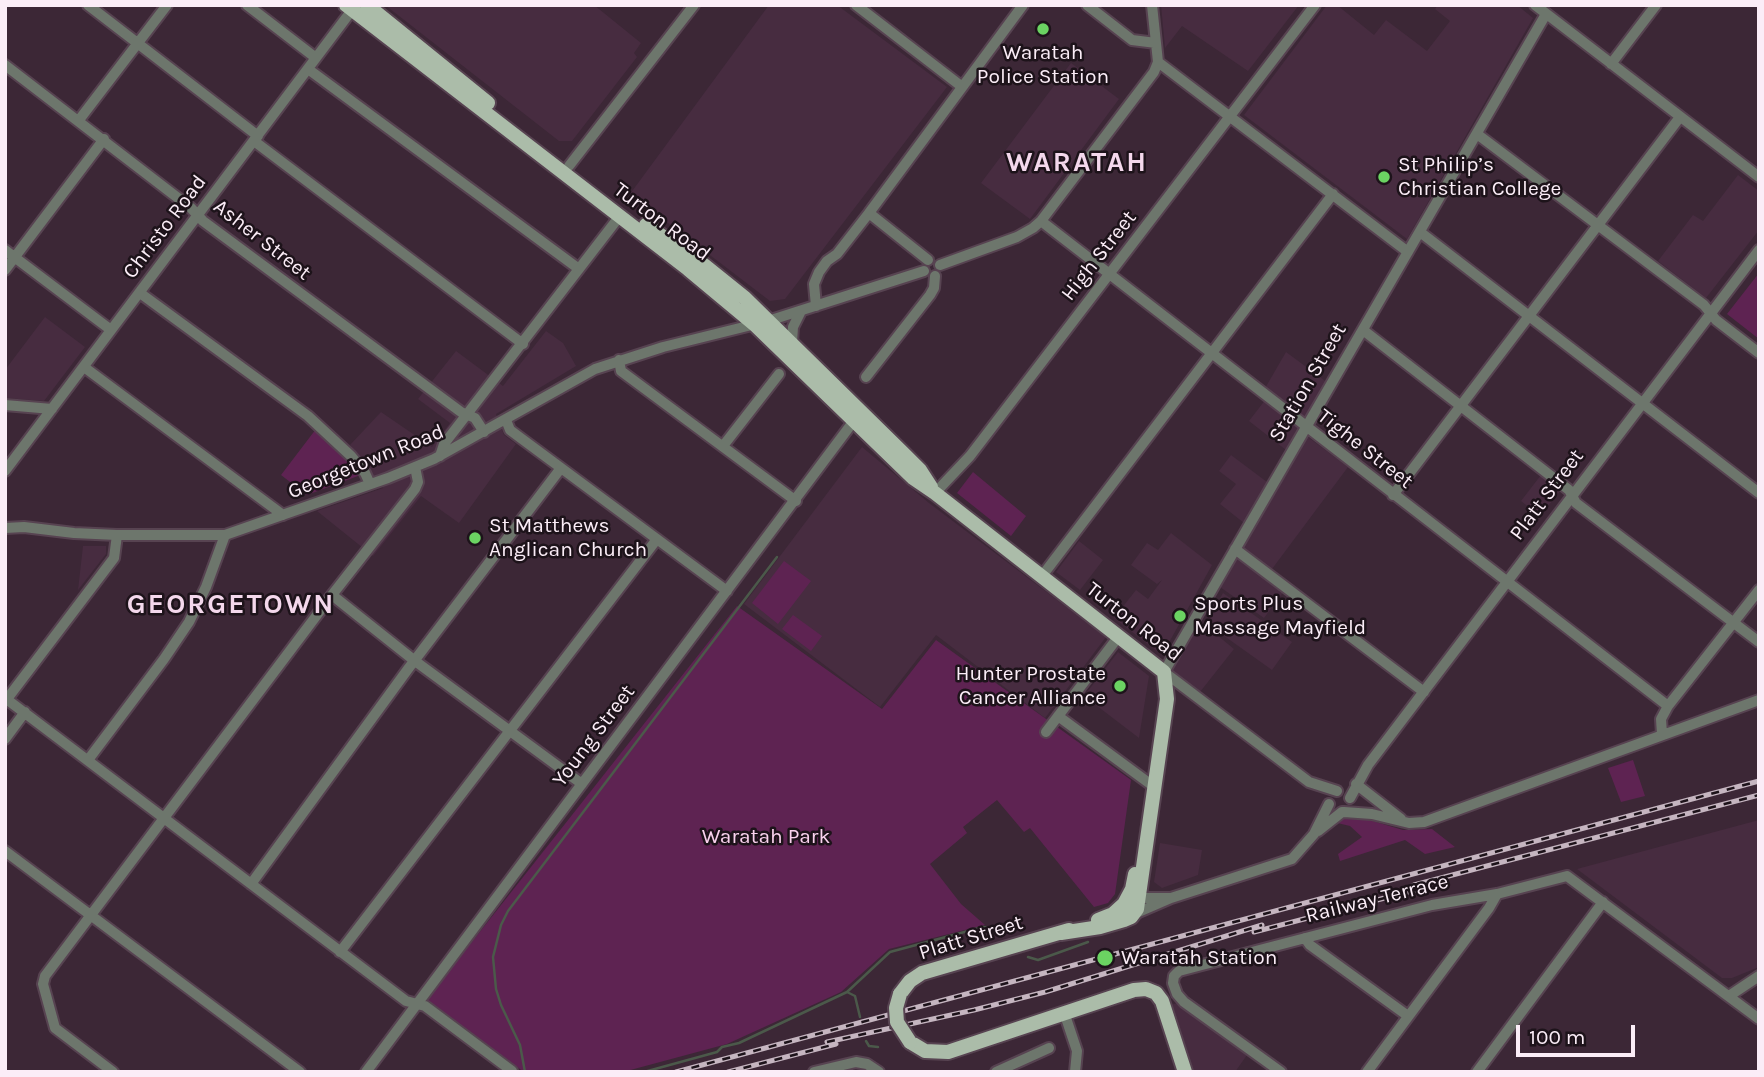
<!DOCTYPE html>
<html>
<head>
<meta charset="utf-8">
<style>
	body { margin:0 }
	#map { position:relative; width:1764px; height:1077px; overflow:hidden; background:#3c2736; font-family:Karla,sans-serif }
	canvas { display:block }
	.frame { position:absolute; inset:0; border:7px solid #fbedf7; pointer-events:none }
	.scale { position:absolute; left:1516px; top:1025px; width:119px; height:32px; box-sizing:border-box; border:4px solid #fbedf7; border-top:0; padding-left:9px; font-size:21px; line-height:24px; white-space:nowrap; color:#fbedf7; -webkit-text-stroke:5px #1d131a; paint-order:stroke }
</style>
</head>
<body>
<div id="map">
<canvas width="1764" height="1077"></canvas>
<div class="frame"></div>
<div class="scale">100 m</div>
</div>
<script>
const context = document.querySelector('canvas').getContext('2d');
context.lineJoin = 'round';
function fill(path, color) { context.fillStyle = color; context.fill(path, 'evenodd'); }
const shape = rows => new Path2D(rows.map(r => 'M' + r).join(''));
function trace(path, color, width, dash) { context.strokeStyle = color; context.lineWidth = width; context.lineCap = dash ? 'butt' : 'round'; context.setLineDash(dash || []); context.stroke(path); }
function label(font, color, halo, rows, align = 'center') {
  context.font = font + ' Karla,sans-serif'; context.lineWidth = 5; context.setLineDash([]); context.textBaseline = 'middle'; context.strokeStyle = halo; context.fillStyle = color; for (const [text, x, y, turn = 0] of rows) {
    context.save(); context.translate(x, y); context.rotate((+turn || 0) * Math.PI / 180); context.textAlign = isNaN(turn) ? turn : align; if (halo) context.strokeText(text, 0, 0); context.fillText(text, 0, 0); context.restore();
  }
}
fill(shape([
	[385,5,594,5,641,43,634,53,637,57,572,141,559,141],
	[769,5,837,5,947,87,785,299,770,301,630,194],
	[1161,5,1299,5,1248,71,1182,26,1165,48],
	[1327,5,1337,5,1374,35,1386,20,1427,51,1450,21,1435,9,1438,5,1517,5,1533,18,1407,239,1244,115],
	[1071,63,1119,99,1030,219,981,183],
	[1738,175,1759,191,1759,230,1706,298,1658,261,1693,215,1703,221],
	[45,317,85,347,44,401,5,398,5,370],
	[546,331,563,343,576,366,496,414,504,435,516,444,459,523,421,496,373,556,317,511,383,488,350,445,381,412,432,447,450,423,418,399,456,351,503,386],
	[1286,352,1328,383,1300,431,1348,467,1272,569,1290,583,1264,618,1220,587,1200,621,1234,649,1200,692,1164,664,1244,523,1220,504,1236,484,1219,471,1231,455,1267,482,1286,450,1249,421,1269,395,1264,390],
	[862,447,929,503,1106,637,1045,718,936,635,880,707,744,604],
	[1541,475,1561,490,1540,516,1521,501],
	[1171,533,1212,565,1162,655,1114,618,1136,590,1148,599,1162,580,1157,584,1131,565,1147,543,1158,550],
	[1079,541,1103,560,1080,590,1056,572],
	[83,546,106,546,106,554,78,590],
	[1223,593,1292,642,1272,670,1206,623],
	[1118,652,1149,676,1139,738,1084,696],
	[1759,820,1759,967,1732,978,1722,978,1577,869],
	[1160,843,1202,850,1198,875,1162,888,1154,882],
	[1177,1003,1247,1055,1235,1072,1193,1072,1171,1005]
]), '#472c40');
fill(shape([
	[1759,273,1759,339,1727,314],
	[316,429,358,472,358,476,307,495,281,475],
	[973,472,1026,516,1011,536,957,493],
	[784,561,811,581,778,624,752,603],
	[737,606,882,709,936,640,1131,780,1115,894,1108,903,1094,907,1030,828,1024,832,997,800,963,827,967,833,930,864,961,904,985,925,889,949,841,992,727,1044,623,1072,524,1072,426,1000],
	[793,615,822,636,811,651,782,629],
	[1633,760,1645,796,1621,802,1608,768],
	[1356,816,1403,830,1432,829,1455,847,1425,854,1405,840,1340,861,1338,854,1362,837,1350,826,1333,822,1339,818]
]), '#5e2352');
trace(shape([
	[1028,957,1038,960,1088,942],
	[847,992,855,996,860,1017],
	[866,1041,869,1046,878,1047],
	[5,1067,6,1072],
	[525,1072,520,1045,501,1005,496,989,493,957,501,925,508,911,777,557],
	[644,1072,717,1052,722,1047,739,1043,847,992,890,952,983,927,993,929,1001,935]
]), '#4b594a', 2.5);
const minor = shape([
	[88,5,258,136],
	[247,5,316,58],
	[856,5,961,86],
	[1087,5,1132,40,1156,43],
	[1535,5,1759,177],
	[1158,62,1408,252],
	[1611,64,1656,5],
	[5,65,191,208,203,221,461,412,475,418,484,432],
	[308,69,579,269],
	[79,120,167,5],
	[1477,134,1704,305,1716,320,1759,353],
	[254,141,523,344],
	[569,166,694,5],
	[869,213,928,260],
	[1041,221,1668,706],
	[1420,232,1759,493],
	[5,250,111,330],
	[940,265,1017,237,1033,228,1041,221,1154,72,1158,62,1152,5],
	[5,270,104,139],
	[140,293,308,416,351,456,365,473,370,484],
	[816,306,814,284,819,272,827,261,837,254,869,213,1023,5],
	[1363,330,1569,490,1576,503,1759,642],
	[792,343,793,327,801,311],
	[619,360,621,371,796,501],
	[84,367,283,515],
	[866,377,930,295,934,288,935,276],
	[5,405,52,409],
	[506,420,510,430,522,439,727,591],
	[723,446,779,374],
	[440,456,444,444,619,217],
	[5,471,355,6],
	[935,493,970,456,1315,5],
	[1393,495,1680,117],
	[5,528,24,527,74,533,117,535,225,535,388,478,434,459,595,369,663,347,768,321,924,271],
	[1235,549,1424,692],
	[1042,576,1333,194],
	[332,595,415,661,582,784],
	[5,698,406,1001,425,1006,512,1071],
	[7,699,114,558,117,535],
	[1058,716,1153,786],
	[1046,732,1119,636],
	[1662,734,1661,719,1668,706,1759,590],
	[5,739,25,712],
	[88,760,164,659,189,622,206,587,225,535],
	[1356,784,1401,819],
	[1337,791,1309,782,1164,672,1546,14],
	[1350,798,1368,765,1759,250],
	[1344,812,1372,814,1409,823,1424,822,1759,700],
	[1318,831,1342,812],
	[5,851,300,1072],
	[251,884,408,669,561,468],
	[1140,898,1169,898],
	[1134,914,1171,898,1292,859,1314,834,1329,804],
	[1305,938,1310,945,1408,1016],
	[340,952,657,539],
	[1729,996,1759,976],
	[1065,1015,1077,1051,1075,1072],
	[113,1072,55,1028,43,984,45,976,332,595,415,489,418,482,415,467],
	[366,1072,853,422],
	[814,1072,856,1062,867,1064,879,1072],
	[996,1072,1049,1048],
	[1281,1072,1184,1002,1177,994,1173,983,1174,976,1179,971,1432,905,1497,894,1567,876,1759,1019],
	[1367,1072,1489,908,1497,894],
	[1477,1072,1603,902]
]);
const major = shape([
	[346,5,688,269,754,324,913,478,935,493,1164,672,1167,699,1137,909,1131,917,1124,920,1100,927,1061,933],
	[367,5,488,103],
	[646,225,704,265,745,298,904,454,920,470,931,487],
	[1098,920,1113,914,1124,904,1132,889,1135,874],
	[900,994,910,981,922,973,1069,930],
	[910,1042,925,1051,948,1052,1134,990,1146,989,1156,993,1162,1001,1185,1072]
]);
trace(minor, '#574351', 14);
trace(major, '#574351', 18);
trace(minor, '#6d766c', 10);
trace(major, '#abbca9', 14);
const rail = shape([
	[1414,885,1759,795],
	[1254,932,1427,887],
	[827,1042,974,1010,1045,992,1262,925],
	[676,1072,1759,781],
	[728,1072,836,1044]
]);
trace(rail, '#c5b5c0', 5);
trace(rail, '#1d131a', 2.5, [8]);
const majorBridge = shape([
	[900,994,896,1008,897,1022,910,1042]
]);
trace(majorBridge, '#574351', 18, []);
trace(majorBridge, '#abbca9', 14);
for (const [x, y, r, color] of [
	[1043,29,7,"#6bd362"],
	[1384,177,7,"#6bd362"],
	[475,538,7,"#6bd362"],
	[1180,616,7,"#6bd362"],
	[1120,686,7,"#6bd362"],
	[1105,958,9,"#6bd362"]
]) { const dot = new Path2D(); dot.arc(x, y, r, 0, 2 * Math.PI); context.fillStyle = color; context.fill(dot); trace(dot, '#1d131a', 2.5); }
label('21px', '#fbedf7', '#1d131a', [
	["Waratah",1043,53,"center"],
	["Police Station",1043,77,"center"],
	["St Philip’s",1398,165],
	["Christian College",1398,189],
	["St Matthews",489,526],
	["Anglican Church",489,550],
	["Sports Plus",1194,604],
	["Massage Mayfield",1194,628],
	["Hunter Prostate",1106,674,"right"],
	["Cancer Alliance",1106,698,"right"],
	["Waratah Station",1121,958]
], 'left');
label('21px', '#fbedf7', '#1d131a', [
	["Turton Road",662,222,37],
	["Christo Road",165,227,-53],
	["Asher Street",262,240,38],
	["High Street",1099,256,-52],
	["Station Street",1308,383,-60],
	["Tighe Street",1365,449,38],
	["Georgetown Road",366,462,-22],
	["Platt Street",1547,495,-53],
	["Turton Road",1134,622,38],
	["Young Street",594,736,-53],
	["Railway Terrace",1377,899,-14],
	["Platt Street",971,938,-17]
]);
label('21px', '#fad2ee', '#1d131a', [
	["Waratah Park",766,837]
]);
context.letterSpacing = '2px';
label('bold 28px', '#f4d8ec', '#1d131a', [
	["WARATAH",1077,163],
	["GEORGETOWN",231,605]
]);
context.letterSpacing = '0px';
</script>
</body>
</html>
